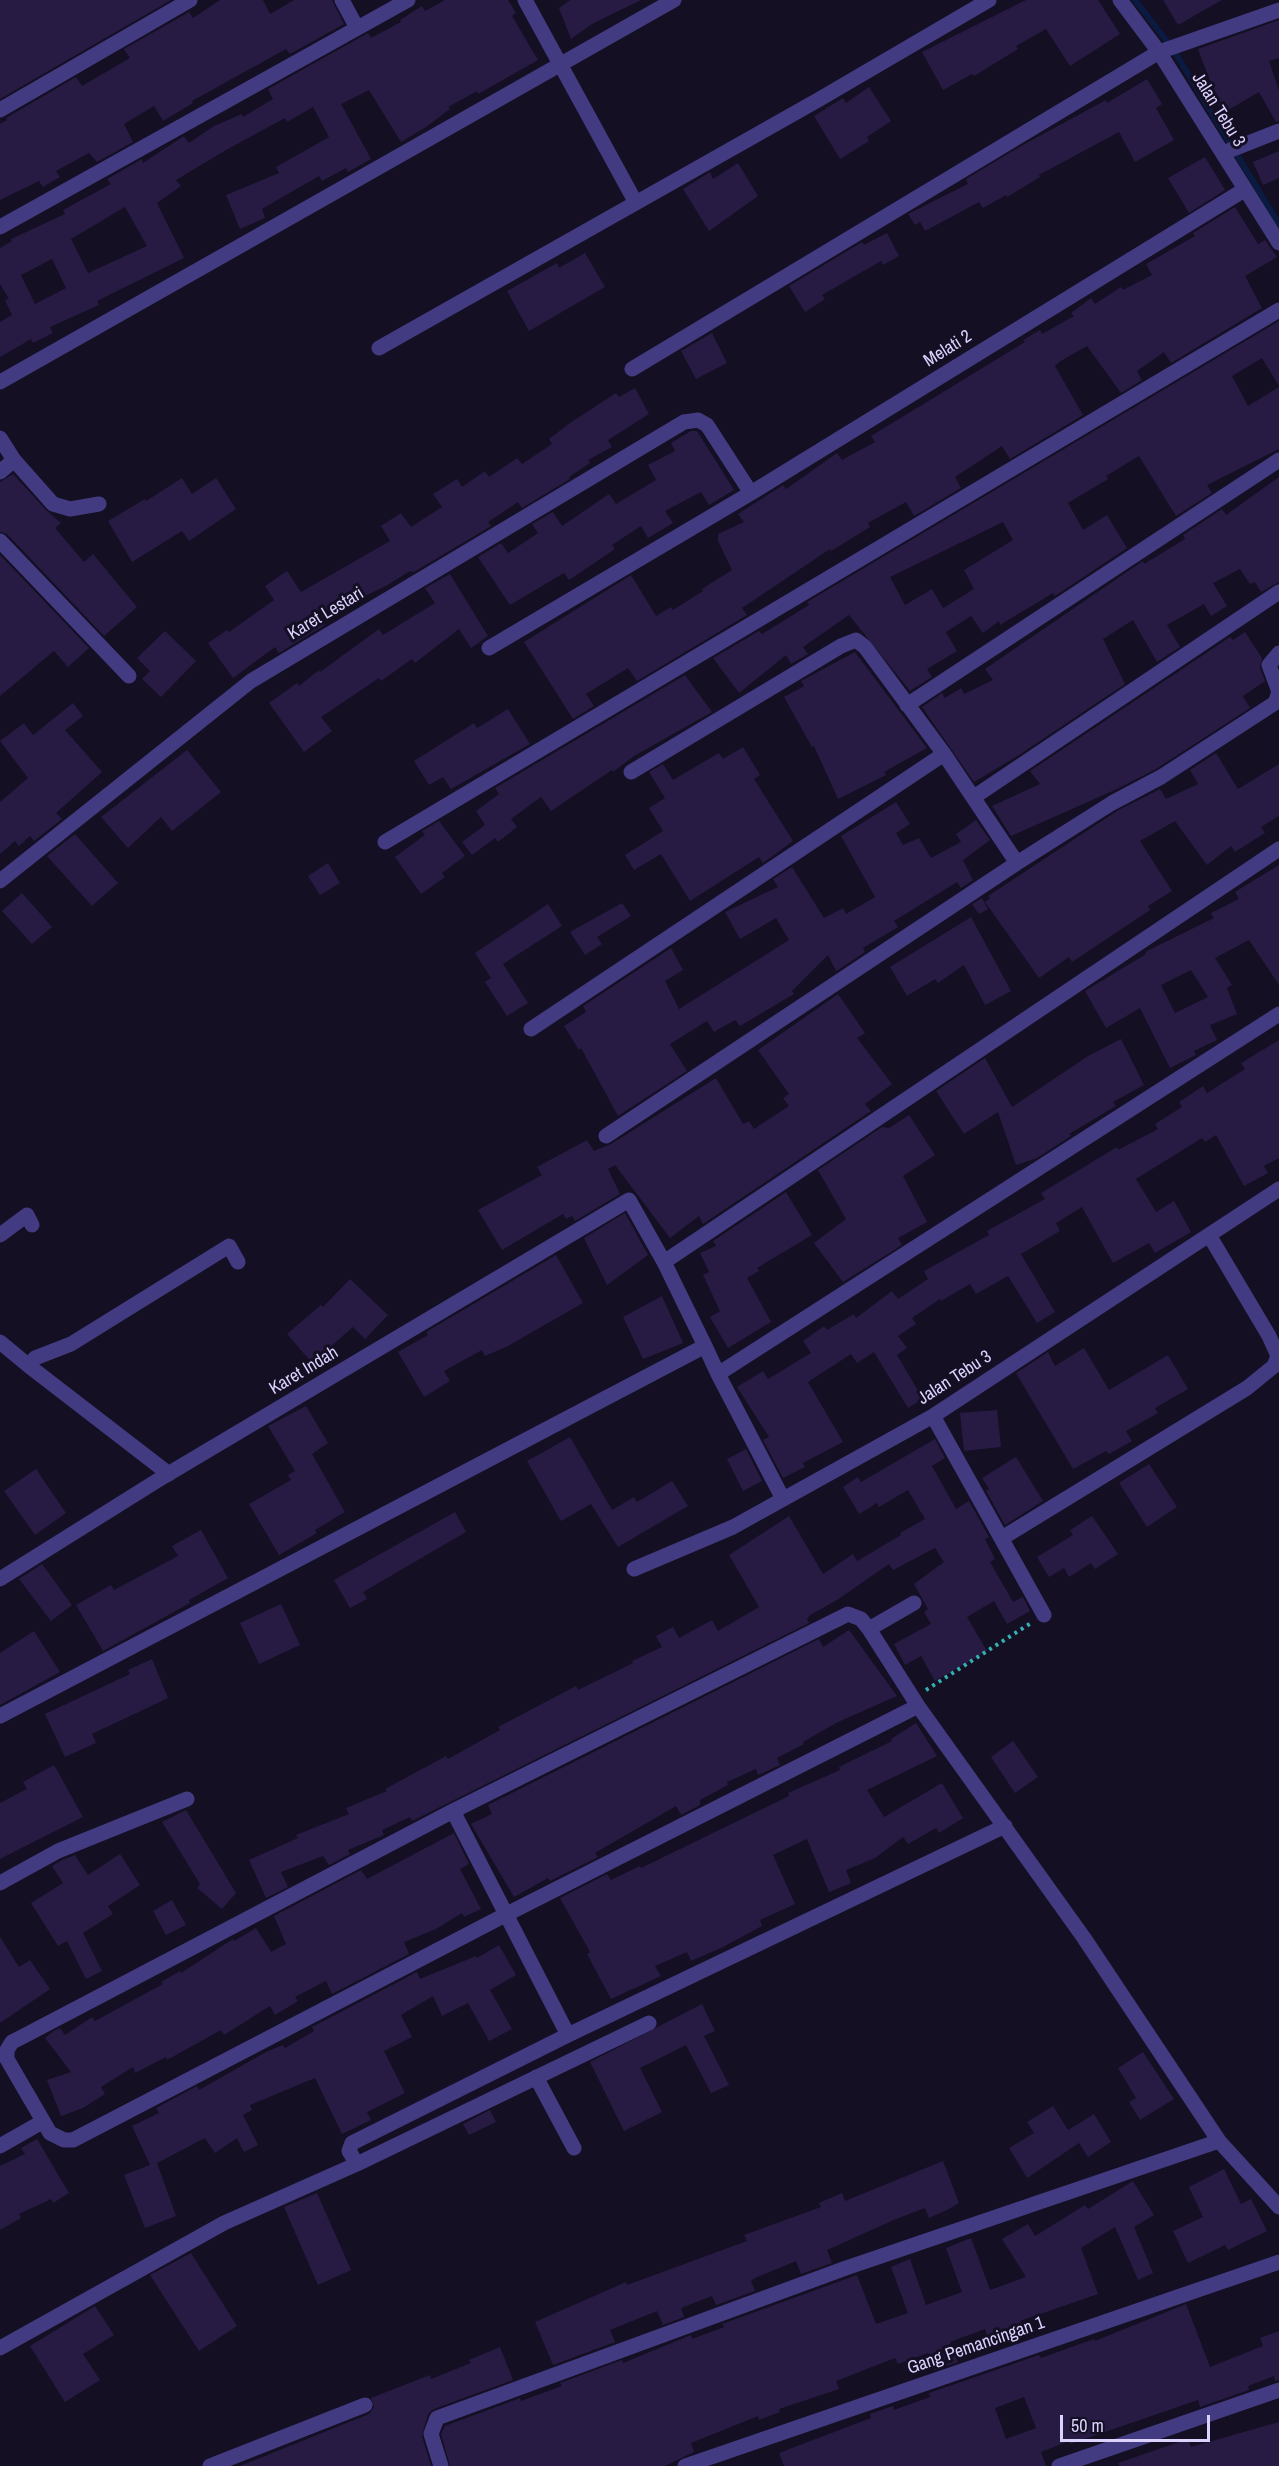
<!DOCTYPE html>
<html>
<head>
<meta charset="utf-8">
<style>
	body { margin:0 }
	#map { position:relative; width:1279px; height:2466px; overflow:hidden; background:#140f23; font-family:"Archivo Narrow",sans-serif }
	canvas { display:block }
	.scale { position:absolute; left:1060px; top:2415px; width:150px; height:27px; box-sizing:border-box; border:3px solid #dbd2fe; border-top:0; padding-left:8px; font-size:18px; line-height:21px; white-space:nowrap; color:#dbd2fe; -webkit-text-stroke:4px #140f23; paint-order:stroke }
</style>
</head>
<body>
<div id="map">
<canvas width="1279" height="2466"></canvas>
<div class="scale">50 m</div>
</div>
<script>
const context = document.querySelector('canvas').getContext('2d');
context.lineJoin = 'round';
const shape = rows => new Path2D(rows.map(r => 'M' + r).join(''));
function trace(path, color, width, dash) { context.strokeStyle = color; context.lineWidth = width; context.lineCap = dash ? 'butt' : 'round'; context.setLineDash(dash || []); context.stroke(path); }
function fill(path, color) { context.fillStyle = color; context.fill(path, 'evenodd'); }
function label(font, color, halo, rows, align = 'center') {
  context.font = font + ' "Archivo Narrow",sans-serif'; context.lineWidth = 6; context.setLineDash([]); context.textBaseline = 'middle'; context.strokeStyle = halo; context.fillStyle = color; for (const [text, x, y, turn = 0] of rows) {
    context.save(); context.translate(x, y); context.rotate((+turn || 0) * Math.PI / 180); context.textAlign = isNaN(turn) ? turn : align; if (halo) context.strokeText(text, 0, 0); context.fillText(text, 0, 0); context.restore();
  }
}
trace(shape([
	[1135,0,1173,49,1279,224]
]), '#0b1a40', 6);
fill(shape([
	[0,0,171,0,0,99],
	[220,0,263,0,270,14,294,0,332,0,344,24,290,54,286,49,192,101,193,103,163,121,154,106,124,124,133,142,97,162,89,153,56,171,60,177,43,187,39,181,0,200,0,124,7,120,6,118,76,77,82,86,130,58,124,49,189,12,193,18],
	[445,0,508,0,516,13,512,16,538,60,478,94,477,91,448,107,450,109,426,127,401,142,369,90,341,104,371,159,348,172,346,168,322,181,319,176,262,209,265,218,240,229,226,195,279,173,276,167,329,137,313,107,287,122,285,118,226,150,176,180,181,186,157,203,184,258,97,301,99,305,50,327,53,333,33,343,31,339,0,357,0,322,12,315,5,300,9,299,0,284,0,248,12,241,11,239,65,214,63,210,111,184,107,179,142,159,143,163,184,136,189,143,214,126,242,114,243,117,273,99,268,89,368,33,371,38,401,22,400,20,422,6,425,11],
	[125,207,147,246,88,273,71,239],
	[52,259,66,288,35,304,21,275],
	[570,0,641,0,592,24,571,39,559,8],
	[1026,0,1098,0,1120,34,1070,66,1046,29,1016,46,1018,49,974,76,972,74,943,90,922,52],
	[1163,0,1222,0,1178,25],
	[1279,20,1279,58,1269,61,1279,91,1279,121,1276,122,1259,92,1223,113,1213,96,1215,94,1198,49],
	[1147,79,1162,104,1156,108,1174,140,1135,162,1119,132,1039,175,1040,177,1007,197,1006,195,983,208,979,202,925,231,920,222,915,225,908,214,968,184,966,179,1021,146,1106,100,1107,103],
	[869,87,891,121,867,137,869,141,840,159,814,116,843,98,846,103],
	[1279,151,1279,178,1263,185,1253,162],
	[1205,157,1225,190,1189,213,1168,178],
	[738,163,758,196,709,231,683,189,710,172,713,179],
	[1235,207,1258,244,1265,240,1277,257,1245,276,1262,308,1171,363,1164,352,1137,371,1142,380,1121,393,1087,346,1059,362,1055,366,1083,415,1010,459,1002,446,955,477,961,488,914,516,906,502,868,523,870,527,831,551,830,549,742,608,747,615,637,681,628,668,586,694,594,706,573,719,524,642,631,575,656,616,671,607,673,610,703,591,702,589,732,570,718,541,718,534,744,522,738,514,783,485,786,489,837,453,842,460,875,442,871,436,1025,342,1023,340,1040,330,1042,334,1074,316,1071,313,1091,298,1095,304,1121,287,1123,290,1152,275,1146,264,1195,236,1193,233],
	[887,233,899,256,883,265,881,261,822,295,825,299,805,312,789,286,862,242,864,245],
	[585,253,605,287,529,331,507,291,557,263,559,268],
	[1279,321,1279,386,1262,358,1232,376,1248,406,1279,387,1279,449,1207,485,1212,493,1176,516,1139,456,1106,476,1108,479,1068,503,1083,530,1107,515,1127,548,1055,596,1053,593,1000,625,999,621,983,633,971,616,946,632,957,651,927,669,932,677,910,691,849,615,803,647,808,654,791,664,786,655,739,693,713,658,759,631,762,634,809,605,807,602],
	[1003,522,1013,540,964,570,974,589,943,608,932,589,905,605,890,577],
	[712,333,727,363,696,379,681,351],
	[635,388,649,414,608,440,612,447,588,460,590,463,569,477,570,479,522,508,518,502,488,522,491,526,414,572,410,571,386,586,367,595,323,623,325,625,279,653,275,647,233,678,208,643,227,630,229,632,274,600,265,586,287,571,301,592,390,541,381,526,401,513,411,527,442,507,433,494,457,479,462,487,485,471,489,477,517,458,522,464,552,444,549,439,570,423,616,393,619,397],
	[691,431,697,431,734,490,709,505,701,492,665,511,673,523,648,538,641,526,612,545,615,549,569,580,564,573,510,605,478,557,501,543,508,553,538,533,532,524,553,512,562,526,609,494,616,504,656,480,648,465,675,451,671,443],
	[13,474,46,510,61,523,55,528,84,562,93,554,137,607,104,636,7,534,0,532,0,482],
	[1279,477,1279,582,1261,592,1255,582,1250,584,1240,569,1213,583,1227,606,1211,616,1204,604,1167,625,1180,647,1157,662,1133,620,1103,639,1125,684,1019,755,974,782,922,707,942,693,945,698,961,688,964,694,993,680,985,669,1143,561,1144,564,1185,539,1183,535,1222,509,1226,515],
	[182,478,192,494,216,478,236,509,189,541,182,531,132,562,108,521,145,499,146,501],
	[0,555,89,648,68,667,54,651,0,696],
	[450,574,488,636,471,648,459,629,415,663,412,659,381,681,379,678,321,717,332,731,304,752,269,703,297,683,299,686,319,670,320,672,379,629,383,635,435,603,425,588],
	[165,631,196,661,161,697,142,679,150,671,137,658],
	[1245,632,1262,658,1260,668,1265,681,1243,696,1250,708,1156,769,1117,789,1011,836,992,806,1040,784,1030,771,1230,637,1233,640],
	[855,652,927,748,884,772,886,775,838,799,814,746,812,747,784,697,804,686,801,681],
	[685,675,712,712,634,756,613,772,612,770,551,811,541,797,511,819,517,827,498,842,495,838,472,855,462,842,485,825,476,811,499,794,495,788],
	[73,703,83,716,65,730,102,772,56,813,62,819,34,841,30,836,19,846,15,841,0,854,0,802,28,778,0,741,24,723,33,735],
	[508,709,530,744,451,789,443,777,429,785,414,761,474,723,477,728],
	[743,747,760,775,754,779,793,841,763,863,759,857,690,901,661,854,634,870,625,855,663,831,649,808,665,798,649,772,663,764,673,780,719,753,723,759],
	[187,750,221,792,172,831,161,817,128,848,101,817],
	[1216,753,1238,789,1279,764,1279,816,1261,827,1265,833,1235,852,1231,846,1207,865,1175,821,1140,841,1172,891,1148,906,1150,910,1072,962,1069,957,1039,978,985,902,990,898,988,896,1117,811,1160,789,1166,799,1198,784,1190,770],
	[896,802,910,824,896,833,903,845,919,838,931,858,961,842,956,834,976,820,990,840,963,860,973,880,961,888,957,882,894,921,898,927,863,948,865,952,838,970,836,971,828,955,792,991,794,994,740,1026,735,1020,714,1032,707,1021,670,1044,687,1071,618,1116,581,1048,579,1050,564,1026,586,1012,583,1006,671,948,683,970,665,981,679,1009,789,940,776,918,740,939,725,912,778,887,773,879,792,867,824,918,843,908,846,914,875,897,841,836],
	[439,821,465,856,442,873,445,877,421,894,395,857,425,835,422,831],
	[75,834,118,883,92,906,47,856],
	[328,863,340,883,320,895,308,876],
	[1279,865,1279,985,1249,940,1215,958,1232,985,1227,988,1237,1014,1210,1025,1217,1040,1194,1051,1196,1055,1170,1068,1140,1008,1106,1028,1085,991,1146,954,1145,952,1214,918,1211,913,1239,899,1235,892],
	[1191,970,1208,997,1175,1013,1161,985],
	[22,893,52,927,32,944,2,911],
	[982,898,988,909,979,914,972,904],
	[622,903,631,916,597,937,602,944,585,955,570,932],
	[548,904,562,926,503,964,528,1003,507,1016,485,982,491,978,475,953],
	[971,917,1011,991,985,1005,964,965,938,983,935,979,907,996,890,967],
	[838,994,865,1033,857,1038,892,1084,865,1104,871,1111,703,1224,699,1216,670,1238,615,1165,608,1169,620,1194,575,1221,572,1216,566,1219,563,1214,502,1250,478,1210,542,1175,537,1167,587,1140,594,1151,611,1144,716,1078,743,1124,749,1121,754,1129,789,1106,783,1098,789,1094,758,1050],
	[1121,1039,1144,1085,1113,1102,1116,1106,1069,1134,1071,1136,1037,1158,1016,1165,998,1112,964,1134,936,1091,985,1058,1012,1107,1088,1056],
	[1279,1040,1279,1158,1264,1166,1268,1173,1244,1186,1216,1135,1205,1142,1202,1138,1136,1179,1156,1212,1174,1201,1191,1232,1155,1253,1149,1243,1113,1263,1082,1207,1056,1223,1060,1231,1021,1254,1055,1312,1037,1323,1008,1276,976,1294,970,1284,941,1301,940,1299,912,1318,916,1324,898,1336,907,1348,897,1355,923,1399,908,1408,874,1352,857,1363,851,1354,808,1382,843,1442,803,1463,805,1467,783,1478,763,1440,769,1437,737,1387,763,1371,768,1379,811,1353,803,1341,824,1326,827,1330,854,1314,856,1318,892,1291,898,1299,928,1279,924,1271,989,1235,987,1231,1045,1199,1041,1193,1117,1147,1118,1150,1158,1129,1155,1124,1182,1107,1179,1102,1203,1086,1207,1093,1245,1069,1241,1063],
	[909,1115,935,1155,903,1176,927,1222,898,1238,902,1245,843,1282,814,1243,846,1219,818,1170,882,1127,889,1128],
	[786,1192,812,1235,757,1268,759,1271,747,1278,771,1322,728,1348,710,1317,720,1311,703,1275,709,1272,700,1253,716,1246,713,1241],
	[625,1213,648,1255,607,1285,584,1238],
	[556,1255,583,1303,508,1346,485,1356,482,1350,444,1371,450,1381,424,1397,398,1352,428,1335,426,1332],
	[350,1279,388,1315,365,1339,353,1327,312,1363,287,1334,321,1305,323,1307],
	[662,1296,683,1343,643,1359,623,1317],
	[1084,1348,1109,1390,1168,1355,1188,1389,1155,1408,1158,1413,1126,1431,1132,1441,1109,1454,1106,1451,1073,1469,1016,1373,1048,1352,1055,1366],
	[306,1406,328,1443,312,1454,345,1512,315,1530,317,1533,279,1555,249,1504,291,1480,288,1475,295,1471,268,1426],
	[997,1410,1001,1447,964,1451,960,1413],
	[570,1437,612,1510,634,1497,637,1502,672,1481,688,1506,618,1547,591,1504,561,1521,527,1461],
	[935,1439,945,1458,932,1466,956,1509,969,1501,989,1537,985,1539,995,1559,990,1562,1013,1602,1023,1597,1030,1611,1007,1624,994,1601,967,1617,987,1651,935,1681,921,1656,905,1665,894,1644,931,1624,924,1612,928,1609,914,1584,944,1562,935,1548,893,1570,889,1564,837,1600,810,1615,807,1619,809,1623,412,1821,410,1817,382,1830,384,1835,348,1850,350,1854,329,1865,323,1856,281,1872,288,1887,266,1898,249,1860,298,1838,296,1835,349,1814,346,1808,387,1791,385,1789,446,1756,448,1759,500,1730,498,1727,576,1686,578,1690,633,1663,632,1661,662,1647,656,1636,673,1627,679,1638,712,1620,718,1631,759,1607,729,1555,789,1516,823,1574,853,1554,857,1561,901,1535,900,1533,925,1519,908,1490,879,1507,877,1503,859,1514,843,1487,858,1477,861,1482],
	[746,1449,762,1481,743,1491,727,1459],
	[1016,1457,1043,1501,1005,1525,986,1491,989,1489,982,1478],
	[1149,1464,1177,1507,1147,1527,1119,1483],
	[36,1469,66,1513,35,1535,4,1491],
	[455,1512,466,1532,363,1592,367,1599,350,1608,334,1580],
	[1092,1516,1118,1554,1095,1569,1091,1563,1069,1577,1064,1568,1049,1577,1037,1557,1073,1535,1070,1530],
	[201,1530,228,1578,189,1600,190,1603,103,1651,76,1605,111,1585,114,1590,178,1556,172,1546],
	[42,1564,72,1605,51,1621,19,1579],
	[281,1604,300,1645,259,1664,240,1623],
	[849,1630,897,1696,838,1722,803,1742,804,1744,777,1758,780,1765,758,1775,756,1769,727,1782,728,1785,700,1800,700,1805,681,1815,676,1806,595,1853,598,1857,550,1881,548,1878,514,1897,471,1824,492,1814,488,1805,819,1639,823,1647],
	[34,1631,60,1672,0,1705,0,1653],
	[152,1659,168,1698,92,1734,96,1743,65,1757,45,1714,130,1674,128,1670],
	[916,1723,937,1756,867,1790,884,1817,942,1783,963,1818,939,1833,936,1828,908,1844,903,1837,875,1858,846,1870,851,1883,829,1892,807,1839,773,1855,795,1904,760,1920,762,1926,723,1947,691,1961,687,1952,655,1966,661,1976,611,1999,587,1954,590,1952,560,1898,607,1874,611,1880,640,1866,641,1868,789,1796,788,1793,840,1770,839,1767,892,1741,891,1739],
	[1013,1741,1038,1777,1015,1793,991,1757],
	[54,1765,83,1817,0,1859,0,1803,27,1789,23,1782],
	[186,1810,236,1893,222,1909,197,1888,200,1884,162,1822],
	[454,1833,469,1864,460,1869,481,1909,464,1917,462,1913,436,1929,404,1942,409,1954,332,1994,326,1981,295,1997,298,2001,275,2015,270,2006,224,2035,221,2030,167,2060,166,2057,135,2073,133,2067,101,2087,105,2094,83,2108,61,2116,47,2080,71,2072,45,2038,54,2031,60,2028,65,2035,92,2017,95,2021,163,1984,161,1982,180,1971,181,1973,233,1939,234,1941,256,1928,271,1952,286,1944,274,1916,361,1870,367,1879],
	[120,1854,140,1885,108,1906,113,1914,83,1933,102,1971,86,1979,67,1941,58,1946,31,1903,63,1883,52,1866,62,1860,75,1855,88,1875],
	[172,1900,186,1925,166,1935,153,1911],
	[0,1937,19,1967,30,1960,50,1989,0,2023],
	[499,1945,516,1975,490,1990,512,2029,489,2041,468,2003,442,2016,433,1996,401,2015,412,2037,384,2051,405,2093,367,2112,371,2120,342,2134,315,2078,250,2105,252,2110,243,2115,258,2145,244,2152,237,2138,215,2153,205,2138,157,2163,176,2216,145,2228,124,2175,150,2165,132,2126,159,2113,156,2108,197,2086,199,2090,266,2052,283,2045,285,2048,314,2031,312,2027,417,1972,420,1979,476,1956,477,1958],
	[702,2004,715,2031,704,2036,729,2085,711,2093,686,2045,640,2068,662,2112,624,2131,590,2062],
	[1143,2052,1174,2099,1140,2120,1129,2102,1136,2098,1118,2068],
	[1053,2106,1068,2130,1094,2114,1111,2142,1088,2157,1079,2143,1027,2178,1009,2148,1034,2133,1027,2122],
	[490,2110,496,2122,469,2135,463,2124],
	[37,2139,69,2193,53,2203,51,2199,19,2214,21,2218,0,2230,0,2166,25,2154,21,2148],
	[943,2161,959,2203,947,2210,929,2218,925,2208,896,2219,827,2250,832,2263,801,2274,796,2261,755,2278,751,2281,755,2291,716,2305,712,2296,681,2308,684,2317,663,2325,657,2311,610,2330,615,2342,553,2365,535,2322,626,2282,627,2285,747,2241,744,2235,821,2207,819,2203,842,2193,845,2201],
	[1224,2169,1241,2204,1251,2199,1267,2231,1228,2250,1225,2245,1188,2263,1173,2231,1203,2217,1189,2187],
	[1133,2181,1154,2215,1134,2227,1153,2273,1138,2280,1115,2227,1081,2248,1098,2294,1020,2321,1022,2326,988,2338,985,2329,950,2342,958,2362,935,2370,928,2353,898,2364,895,2358,836,2381,839,2389,779,2409,780,2412,759,2420,758,2416,691,2443,694,2452,665,2466,450,2466,441,2434,445,2426,520,2398,521,2401,562,2386,560,2383,622,2360,623,2363,691,2335,692,2339,724,2327,722,2324,857,2275,876,2324,908,2313,891,2267,910,2259,926,2305,962,2292,946,2248,971,2238,990,2290,1026,2277,1002,2239,1028,2224,1035,2236,1085,2205,1088,2209],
	[317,2193,351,2270,318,2285,284,2207],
	[191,2253,237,2326,199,2351,150,2275],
	[1186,2304,1210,2367,1263,2346,1260,2338,1279,2331,1279,2380,1275,2381,1274,2376,1248,2386,1249,2390,1200,2407,1198,2400,1070,2444,1069,2441,1041,2452,1046,2466,784,2466,779,2453,871,2418,870,2414,893,2406,894,2410,930,2397,929,2393,1039,2355,1041,2358,1094,2339,1095,2341],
	[1024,2397,1036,2428,1006,2439,995,2408],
	[95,2306,114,2335,83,2354,100,2380,65,2402,30,2346],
	[500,2347,513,2380,434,2409,428,2414,422,2436,431,2466,240,2466,369,2414,374,2407,371,2398,430,2375,431,2379,471,2363,469,2360],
	[1279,2422,1279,2466,1119,2466,1118,2463,1188,2439,1191,2447]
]), '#271b44');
trace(shape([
	[926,1690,1031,1623]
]), '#32b0b2', 4, [3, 4.5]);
trace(shape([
	[342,0,357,28],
	[525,0,636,203],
	[1120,0,1159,52,1279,243],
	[0,110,190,0],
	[1223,153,1279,131],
	[0,227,408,0],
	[379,348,818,100,989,0],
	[632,369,1159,52,1279,10],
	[0,382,674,0],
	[0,438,14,460,53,504,70,509,99,504],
	[0,472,14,460],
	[0,541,129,676],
	[489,648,751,493],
	[907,705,1279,460],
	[631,772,841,646,856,640,865,647,944,754,1017,863],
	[974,797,1279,592],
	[385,842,1279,310],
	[0,881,251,681,684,422,698,420,707,425,751,493,1244,190],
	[531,1029,944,754],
	[606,1136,1017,863,1112,803,1161,777,1275,703,1279,692,1269,665,1279,653],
	[0,1235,27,1215,32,1225],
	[664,1262,1279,849],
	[0,1342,29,1366,35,1358,71,1344,229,1246,238,1262],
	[29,1366,169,1474],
	[718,1374,783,1499],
	[933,1416,1044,1615],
	[1002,1538,1247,1388,1274,1366,1278,1356,1269,1336,1209,1235],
	[634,1569,733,1527,933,1416,1279,1189],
	[0,1579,163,1477,629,1200,664,1262,705,1346],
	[869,1629,914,1603],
	[918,1706,505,1915,73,2140,64,2140,50,2133,7,2059,7,2050,12,2042,20,2038,453,1811,848,1614,861,1619,869,1629,918,1706,1084,1938,1219,2141,1279,2207],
	[0,1716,705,1346,718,1374,1279,1014],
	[453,1811,568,2035],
	[0,1883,58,1851,187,1799],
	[649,2023,357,2164,349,2151,352,2143,568,2035,1005,1826],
	[536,2077,574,2148],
	[0,2146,42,2122],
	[0,2348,224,2223,357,2164],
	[210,2466,365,2405],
	[441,2466,431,2434,437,2418,846,2268,1219,2141],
	[685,2466,1279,2262],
	[1059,2466,1279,2390]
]), '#433b81', 15);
label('18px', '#dbd2fe', '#140f23', [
	["Jalan Tebu 3",1218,110,58],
	["Melati 2",948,349,-32],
	["Karet Lestari",326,614,-31],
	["Karet Indah",304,1371,-31],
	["Jalan Tebu 3",955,1378,-33],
	["Gang Pemancingan 1",976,2346,-19]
]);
</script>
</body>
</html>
